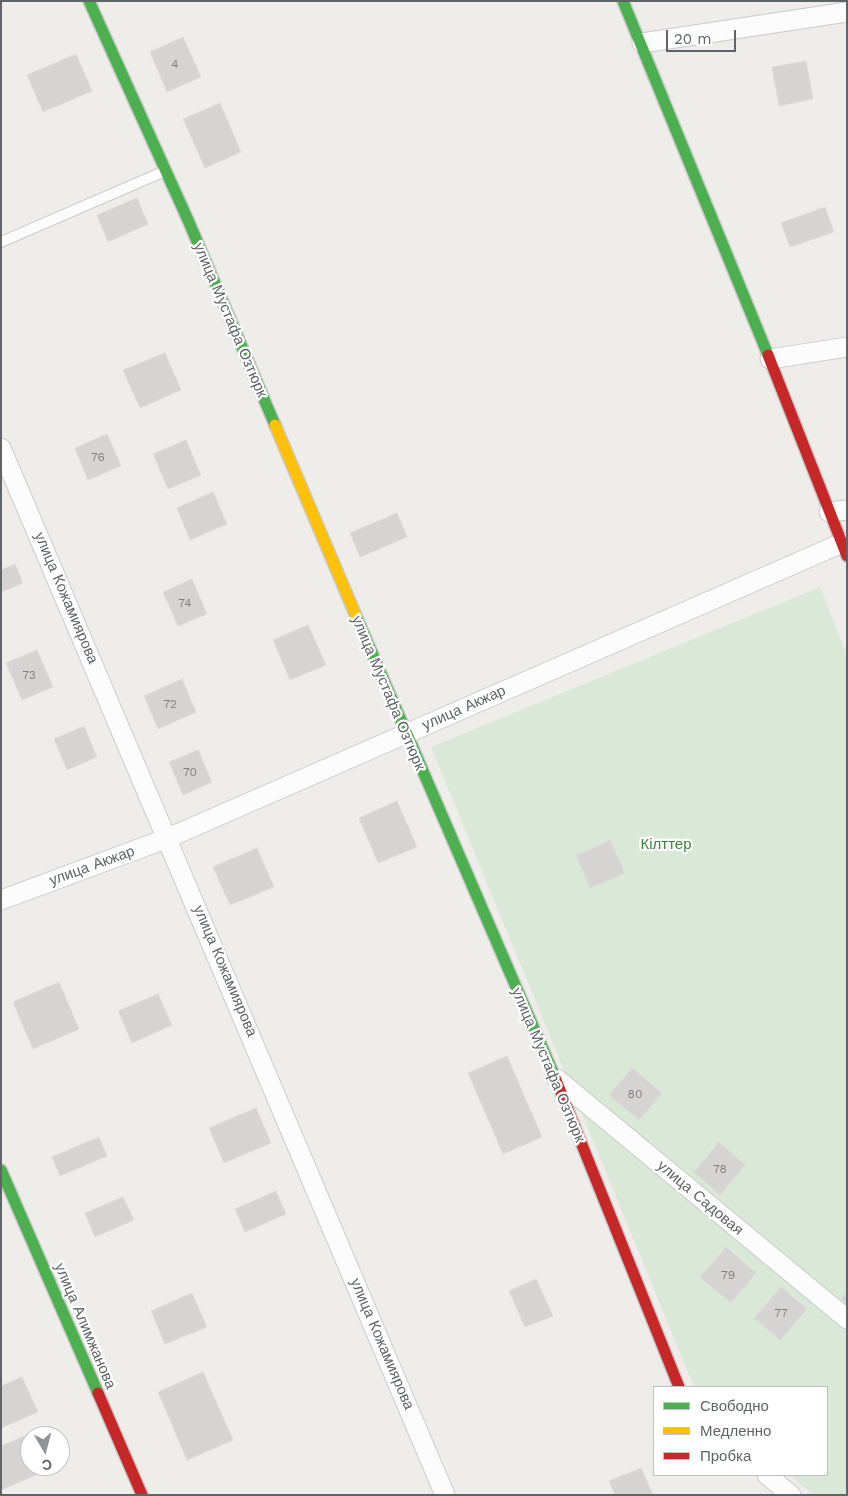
<!DOCTYPE html>
<html>
<head>
<meta charset="utf-8">
<style>
	body { margin:0 }
	#map { position:relative; width:848px; height:1496px; overflow:hidden; background:#efedea; font-family:"Work Sans",sans-serif }
	canvas { display:block }
	.frame { position:absolute; inset:0; border:2px solid #5f6468; pointer-events:none }
	.legend { position:absolute; left:653px; top:1386px; width:175px; height:90px; box-sizing:border-box; background:#fff; border:1px solid #bfc1c3; margin:0; padding:6px 9px; list-style:none; font-size:15px; color:#5f6468 }
	.legend li { display:flex; align-items:center; gap:10px; height:25px }
	.legend b { width:25px; border:1px solid #bfc1c3 }
	.north { position:absolute; left:20px; top:1426px; width:50px; height:50px; box-sizing:border-box; background:#fff; border:1px solid #bfc1c3; border-radius:50%; rotate:172deg; font-size:14px; font-weight:700; line-height:20px; text-align:center; color:#5f6468 }
	.north::after { content:''; display:block; margin:auto; width:18px; height:22px; background:#919496; clip-path:polygon(50% 0,100% 100%,50% 72%,0 100%) }
	.scale { position:absolute; left:666px; top:30px; width:70px; height:22px; box-sizing:border-box; border:2px solid #5f6468; border-top:0; padding-left:6px; font-size:15px; line-height:18px; white-space:nowrap; color:#5f6468; -webkit-text-stroke:4px #fff; paint-order:stroke }
</style>
</head>
<body>
<div id="map">
<canvas width="848" height="1496"></canvas>
<div class="frame"></div>
<ul class="legend">
<li><b style="height:6px;background:#4caf50"></b>Свободно</li>
<li><b style="height:6px;background:#ffc107"></b>Медленно</li>
<li><b style="height:6px;background:#c62828"></b>Пробка</li>
</ul>
<div class="north">С</div>
<div class="scale">20 m</div>
</div>
<script>
const context = document.querySelector('canvas').getContext('2d');
context.lineJoin = 'round';
function fill(path, color) { context.fillStyle = color; context.fill(path, 'evenodd'); }
const shape = rows => new Path2D(rows.map(r => 'M' + r).join(''));
function trace(path, color, width, dash) { context.strokeStyle = color; context.lineWidth = width; context.lineCap = dash ? 'butt' : 'round'; context.setLineDash(dash || []); context.stroke(path); }
function label(font, color, halo, rows, align = 'center') {
  context.font = font + ' "Work Sans",sans-serif'; context.lineWidth = 4.5; context.setLineDash([]); context.textBaseline = 'middle'; context.strokeStyle = halo; context.fillStyle = color; for (const [text, x, y, turn = 0] of rows) {
    context.save(); context.translate(x, y); context.rotate((+turn || 0) * Math.PI / 180); context.textAlign = isNaN(turn) ? turn : align; if (halo) context.strokeText(text, 0, 0); context.fillText(text, 0, 0); context.restore();
  }
}
fill(shape([
	[820,587,847,655,847,1495,813,1495,790,1475,827,1475,827,1387,694,1387,431,747]
]), '#dae9d7');
const building = shape([
	[183,37,201,77,167,92,150,52,183,37],
	[76,54,92,91,43,112,27,75,76,54],
	[806,61,813,99,779,106,772,67,806,61],
	[220,103,241,152,205,168,183,119,220,103],
	[137,198,148,224,108,242,97,215,137,198],
	[825,207,834,232,790,247,781,223,825,207],
	[165,353,181,390,140,408,123,370,165,353],
	[107,434,121,466,88,480,75,448,107,434],
	[186,440,201,475,168,489,153,454,186,440],
	[213,492,227,524,190,540,177,508,213,492],
	[397,513,407,537,360,557,350,533,397,513],
	[15,564,23,583,1,592,1,570,15,564],
	[192,579,207,614,178,626,163,592,192,579],
	[308,625,326,665,290,680,273,640,308,625],
	[37,650,53,687,22,700,6,663,37,650],
	[182,679,196,712,158,729,144,696,182,679],
	[84,726,97,757,67,770,54,739,84,726],
	[198,750,212,782,183,795,169,762,198,750],
	[397,801,417,847,378,863,359,818,397,801],
	[610,840,625,873,590,888,576,856,610,840],
	[257,848,274,887,230,905,213,867,257,848],
	[59,982,79,1029,33,1049,13,1002,59,982],
	[158,994,172,1025,132,1043,118,1011,158,994],
	[507,1056,542,1137,503,1154,468,1073,507,1056],
	[632,1068,662,1093,639,1120,609,1095,632,1068],
	[256,1108,271,1143,224,1163,209,1128,256,1108],
	[99,1137,107,1156,60,1176,52,1157,99,1137],
	[719,1142,745,1165,720,1195,694,1172,719,1142],
	[276,1191,286,1214,245,1232,235,1209,276,1191],
	[123,1197,134,1220,95,1237,85,1213,123,1197],
	[726,1247,756,1273,731,1303,700,1277,726,1247],
	[536,1279,553,1316,525,1327,509,1291,536,1279],
	[781,1287,807,1309,780,1340,754,1318,781,1287],
	[847,1292,847,1304,841,1299,847,1292],
	[192,1293,207,1327,165,1344,151,1311,192,1293],
	[203,1372,233,1440,187,1460,158,1392,203,1372],
	[22,1377,38,1412,1,1428,1,1386,22,1377],
	[29,1434,30,1466,43,1466,45,1471,1,1490,1,1446,29,1434],
	[641,1468,653,1495,615,1495,609,1481,641,1468]
]);
fill(building, '#d6d4d3');
trace(building, '#dedcda', 1);
const lane = shape([
	[1,242,165,171]
]);
const street = shape([
	[642,43,847,12],
	[770,359,847,347],
	[1,448,445,1495],
	[829,512,847,510],
	[1,900,168,838,842,543],
	[557,1079,847,1319],
	[767,1475,791,1495]
]);
const fast = shape([
	[89,1,188,220,275,425],
	[623,1,768,355],
	[356,616,554,1075],
	[1,1170,98,1393]
]);
const slow = shape([
	[275,425,356,616]
]);
const jam = shape([
	[768,355,847,556],
	[554,1075,679,1387],
	[98,1393,142,1495]
]);
trace(lane, '#c9caca', 12);
trace(street, '#c9caca', 21);
trace(fast, '#c9cac9', 14);
trace(slow, '#c9cac9', 14);
trace(jam, '#c9cac9', 14);
trace(lane, '#fdfcfc', 10);
trace(street, '#fdfcfc', 19);
trace(fast, '#4caf50', 11);
trace(slow, '#ffc107', 11);
trace(jam, '#c62828', 11);
label('12px', '#7e8184', null, [
	["4",175,64],
	["76",98,457],
	["74",185,603],
	["73",29,675],
	["72",170,704],
	["70",190,772],
	["80",635,1094],
	["78",720,1169],
	["79",728,1275],
	["77",781,1313]
]);
label('15px', '#5f6468', '#fff', [
	["улица Мустафа Озтюрк",230,320,67],
	["улица Кожамиярова",66,598,67],
	["улица Мустафа Озтюрк",388,693,67],
	["улица Акжар",464,708,-24],
	["улица Акжар",92,866,-20],
	["улица Кожамиярова",225,971,67],
	["улица Мустафа Озтюрк",548,1065,67],
	["улица Садовая",700,1198,40],
	["улица Алимжанова",85,1326,67],
	["улица Кожамиярова",382,1344,67]
]);
label('15px', '#3c833b', '#fff', [
	["Кілттер",666,845]
]);
</script>
</body>
</html>
